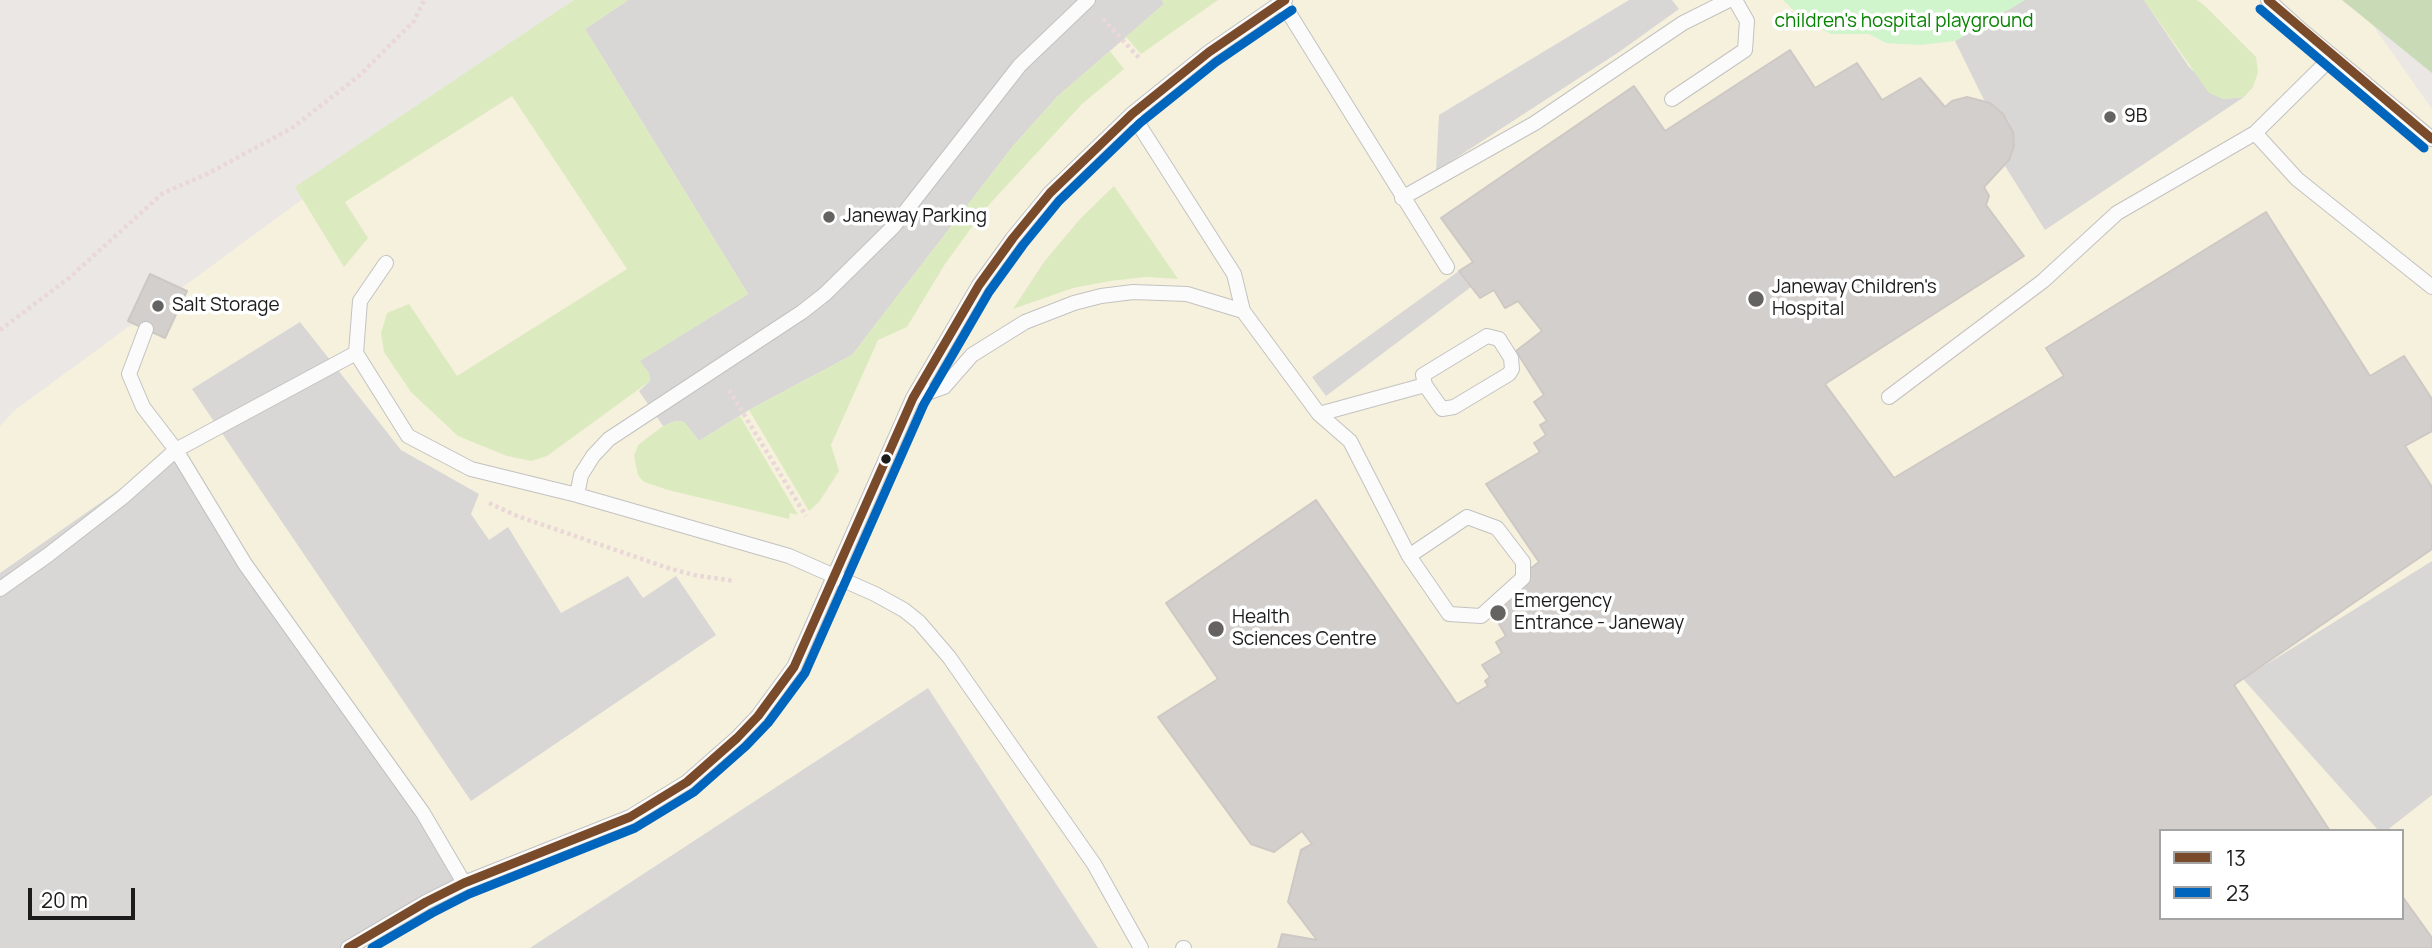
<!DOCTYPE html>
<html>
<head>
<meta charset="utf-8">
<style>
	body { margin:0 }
	#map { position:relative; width:2432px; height:948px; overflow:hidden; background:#eae7e4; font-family:Manrope,sans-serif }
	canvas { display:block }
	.legend { position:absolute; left:2159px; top:829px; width:245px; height:91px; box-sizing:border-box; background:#fff; border:2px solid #a4a4a4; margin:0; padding:9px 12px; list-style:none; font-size:21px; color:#1c1c1c }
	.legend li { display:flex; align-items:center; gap:14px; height:35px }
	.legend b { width:35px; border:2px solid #a4a4a4 }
	.scale { position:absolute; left:28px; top:888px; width:107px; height:32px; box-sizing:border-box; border:4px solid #1c1c1c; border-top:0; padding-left:9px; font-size:21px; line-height:24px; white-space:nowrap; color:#1c1c1c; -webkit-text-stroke:5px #fff; paint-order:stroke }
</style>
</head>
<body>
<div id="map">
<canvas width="2432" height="948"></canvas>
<ul class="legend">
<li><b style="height:9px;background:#7a4b2a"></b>13</li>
<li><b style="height:9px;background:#0065bd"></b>23</li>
</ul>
<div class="scale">20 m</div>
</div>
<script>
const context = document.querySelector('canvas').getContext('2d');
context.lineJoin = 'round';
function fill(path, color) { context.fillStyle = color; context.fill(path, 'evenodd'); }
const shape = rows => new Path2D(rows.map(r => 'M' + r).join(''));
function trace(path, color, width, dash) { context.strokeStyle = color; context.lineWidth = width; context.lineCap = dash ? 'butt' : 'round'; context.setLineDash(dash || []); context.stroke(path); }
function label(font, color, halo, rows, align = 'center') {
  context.font = font + ' Manrope,sans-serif'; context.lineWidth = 7; context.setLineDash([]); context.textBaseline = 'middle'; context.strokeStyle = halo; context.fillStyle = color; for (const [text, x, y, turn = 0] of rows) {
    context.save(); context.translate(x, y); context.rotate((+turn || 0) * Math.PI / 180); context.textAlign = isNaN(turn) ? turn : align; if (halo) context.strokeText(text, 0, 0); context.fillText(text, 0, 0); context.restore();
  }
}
fill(shape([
	[574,0,2355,0,2432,109,2432,948,0,948,0,426,15,410],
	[2161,831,2402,831,2402,918,2161,918]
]), '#f6f1dd');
fill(shape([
	[628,0,1162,0,1164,4,1057,97,1013,146,852,355,749,410,699,441,684,422,676,421,663,426,639,391,650,381,649,373,639,361,748,294,585,29],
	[1629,0,1672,0,1679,9,1619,52,1436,171,1439,115],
	[2025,0,2144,0,2189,67,2223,99,2244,97,2045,230,2005,166,2012,153,2014,146,2013,132,2008,120,1997,108,1984,100,1955,41],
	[1459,271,1471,287,1326,396,1312,377],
	[300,322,401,450,479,494,471,514,489,540,508,527,561,613,628,576,643,598,676,576,716,635,471,801,192,389],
	[176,450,464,883,361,948,0,948,0,573],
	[2432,561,2432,795,2386,831,2379,831,2243,679],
	[928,688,1098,948,530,948]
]), '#d8d7d6');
fill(shape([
	[574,0,628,0,585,29,748,294,640,361,649,373,650,381,547,456,531,461,507,456,458,436,411,392,384,352,381,333,387,313,409,304,457,376,627,269,512,96,345,202,368,238,344,267,295,187],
	[1162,0,1218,0,1141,54,1126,37,1164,4],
	[2144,0,2197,0,2206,7,2256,57,2258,72,2253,87,2244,97,2223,99,2209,93],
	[1110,51,1124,69,1082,104,985,209,945,264,907,327,878,340,831,445,839,471,819,502,809,511,749,410,852,355,1013,146,1057,97],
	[1114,186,1178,279,1146,277,1110,281,1073,288,1013,309,1044,262,1080,219],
	[740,416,798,515,790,513,789,519,668,490,644,482,638,475,634,456,638,445,663,426,676,421,684,422,699,441]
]), '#dcebbf');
fill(shape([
	[2342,0,2432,0,2432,73,2363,17]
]), '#c8dbb6');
fill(shape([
	[1783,0,2025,0,1955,41,1920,45,1886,43,1869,34,1832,34,1808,24]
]), '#d0f4cb');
const building = shape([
	[1790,50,1815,88,1857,63,1882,100,1920,78,1945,107,1952,101,1967,97,1990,103,2003,114,2013,132,2014,146,2009,160,1984,187,1989,196,1986,205,2024,256,1825,384,1894,478,2064,376,2046,348,2266,212,2370,376,2404,356,2432,399,2432,431,2405,446,2432,487,2432,549,2234,685,2330,831,2161,831,2161,918,2402,918,2402,896,2432,938,2432,948,1278,948,1282,934,1317,940,1288,902,1301,850,1312,844,1302,831,1274,852,1251,844,1158,717,1218,679,1166,603,1316,500,1457,704,1488,686,1485,681,1490,677,1482,665,1502,653,1496,642,1506,636,1499,624,1507,619,1492,598,1539,562,1486,484,1540,452,1534,443,1546,435,1540,425,1547,421,1534,402,1544,395,1516,351,1542,331,1518,301,1505,308,1494,290,1480,298,1459,271,1473,262,1441,218,1634,86,1665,131,1790,50],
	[150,274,187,291,165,338,128,321,150,274]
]);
fill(building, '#d3cfcc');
trace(building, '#cec8c5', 2);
const service = shape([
	[2268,0,2300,29,2432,139],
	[1282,2,1447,267],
	[2333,56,2255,133,2297,179,2432,287],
	[1672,99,1745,50,1747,21,1735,0],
	[1132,114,1234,274,1243,311,1319,414,1350,441,1409,556],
	[1402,198,1535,123,1683,23,1729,0],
	[386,263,360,301,356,353,408,436,471,469,577,495,789,556,875,594,904,610,919,622,949,657,1094,864,1141,948],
	[1487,336,1499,339,1511,358,1512,369,1509,374,1454,407,1442,409,1425,385,1423,375,1487,336],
	[356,353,176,450,245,564,423,813,464,883],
	[1889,397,2043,281,2117,213,2255,133],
	[913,398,944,387,972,355,1025,322,1074,303,1101,296,1133,292,1187,294,1243,311],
	[1319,414,1425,385],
	[577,495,581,475,593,456,609,439,802,312,825,294,894,226,1020,65,1088,0],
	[1467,517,1497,528,1523,562,1523,578,1481,616,1449,614,1409,556,1467,517],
	[0,589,48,555,123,497,176,450,143,407,129,374,146,329],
	[348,948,426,902,464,883,630,817,687,782,737,738,758,716,794,667,913,398,979,285,1013,238,1050,193,1132,114,1209,52,1285,0],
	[1183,948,1184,948]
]);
trace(service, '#c3c2c0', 16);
trace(shape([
	[1103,19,1141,60],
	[0,330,69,278,163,193,207,174,292,128,360,75,414,21,424,0],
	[729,390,806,516],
	[489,503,517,516,668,568,694,575,734,581]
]), '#ead7d7', 4.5, [3.5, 3.5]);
trace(service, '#fcfbfb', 14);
trace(shape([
	[2268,0,2432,139],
	[348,948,426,902,464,883,630,817,687,782,737,738,758,716,794,667,913,398,979,285,1013,238,1050,193,1132,114,1209,52,1285,0]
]), '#7a4b2a', 9);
trace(shape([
	[2260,9,2424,148],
	[372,948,432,913,469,894,635,828,694,792,746,746,768,723,805,673,924,404,989,292,1023,245,1059,201,1140,123,1216,62,1292,10]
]), '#0065bd', 9);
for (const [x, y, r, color] of [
	[2110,117,7,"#646362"],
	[829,217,7,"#646362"],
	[1756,299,9,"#646362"],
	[158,306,7,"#646362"],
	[886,459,6,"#1c1c1c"],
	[1498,613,9,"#646362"],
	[1216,629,9,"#646362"]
]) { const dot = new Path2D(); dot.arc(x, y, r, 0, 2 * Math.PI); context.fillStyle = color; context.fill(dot); trace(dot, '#fff', 2.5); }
label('19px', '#088202', '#fff', [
	["children's hospital playground",1904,22]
]);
label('19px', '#1c1c1c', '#fff', [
	["9B",2124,117],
	["Janeway Parking",843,217],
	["Janeway Children's",1772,288],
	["Hospital",1772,310],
	["Salt Storage",172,306],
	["Emergency",1514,602],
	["Entrance - Janeway",1514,624],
	["Health",1232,618],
	["Sciences Centre",1232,640]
], 'left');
</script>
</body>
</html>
